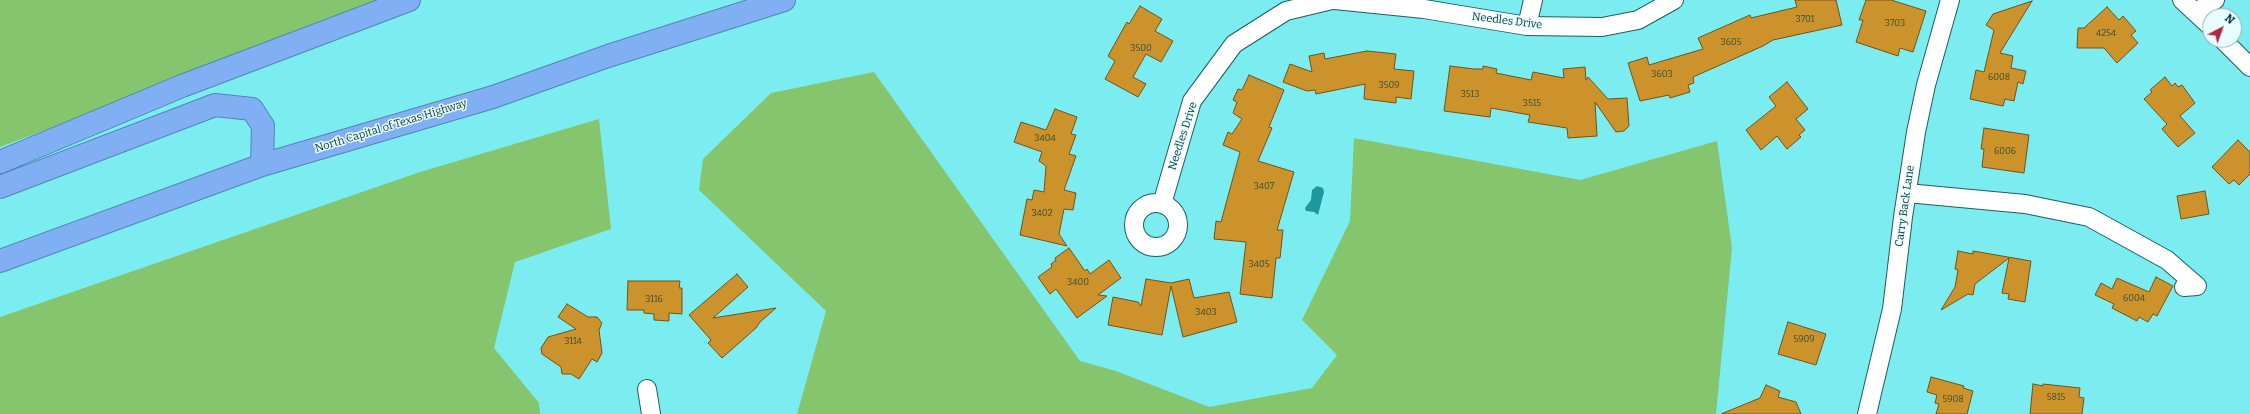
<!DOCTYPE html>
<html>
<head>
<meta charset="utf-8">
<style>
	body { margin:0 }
	#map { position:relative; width:2250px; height:414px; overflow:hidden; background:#7bedf0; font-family:Bitter,serif }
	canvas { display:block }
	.north { position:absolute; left:2202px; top:8px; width:40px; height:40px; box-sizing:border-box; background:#e9fdfe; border:1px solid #8caeaf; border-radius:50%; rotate:41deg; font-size:11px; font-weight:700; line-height:16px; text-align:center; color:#003739 }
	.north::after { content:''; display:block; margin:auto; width:14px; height:18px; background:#b6243e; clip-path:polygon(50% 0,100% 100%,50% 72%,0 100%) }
</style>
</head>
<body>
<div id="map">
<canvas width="2250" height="414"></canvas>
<div class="north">N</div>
</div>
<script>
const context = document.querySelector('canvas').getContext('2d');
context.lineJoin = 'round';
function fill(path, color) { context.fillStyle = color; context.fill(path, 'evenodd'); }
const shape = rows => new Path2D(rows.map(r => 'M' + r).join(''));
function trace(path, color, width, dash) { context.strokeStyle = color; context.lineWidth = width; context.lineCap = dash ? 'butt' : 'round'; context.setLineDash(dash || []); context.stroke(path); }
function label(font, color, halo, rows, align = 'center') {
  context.font = font + ' Bitter,serif'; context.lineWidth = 3; context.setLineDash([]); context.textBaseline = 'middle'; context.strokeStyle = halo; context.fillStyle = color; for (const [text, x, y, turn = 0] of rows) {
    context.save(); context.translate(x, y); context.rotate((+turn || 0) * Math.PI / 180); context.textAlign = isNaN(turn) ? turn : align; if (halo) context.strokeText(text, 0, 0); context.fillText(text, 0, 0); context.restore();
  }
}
fill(shape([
	[0,0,380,0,370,9,0,147],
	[874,72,1080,361,1116,371,1209,407,1312,388,1337,355,1302,320,1350,221,1354,138,1580,180,1717,141,1732,248,1716,414,797,414,826,311,699,190,703,159,771,93],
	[599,119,611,229,515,262,494,348,539,403,540,414,0,414,0,317,420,172]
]), '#85c56d');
fill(shape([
	[1317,186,1323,188,1324,192,1318,215,1314,212,1306,211,1305,208,1311,200,1312,190]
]), '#1f989c');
const building = shape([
	[1795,0,1836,0,1842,25,1773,40,1763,46,1693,77,1694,83,1688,85,1690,92,1670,98,1669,95,1640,101,1628,63,1647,57,1649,65,1703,49,1698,38,1750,15,1751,18,1797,7,1795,0],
	[1866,0,1891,0,1926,11,1913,52,1900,48,1898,56,1856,42,1863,20,1859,20,1866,0],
	[2032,1,2000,53,2013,56,2011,68,2026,71,2023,84,2018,82,2014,101,2005,99,2003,106,1970,99,1976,70,1984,72,1994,30,1986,25,1993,14,2032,1],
	[1140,6,1162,19,1155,31,1173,41,1161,62,1146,54,1133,77,1146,84,1138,97,1105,79,1115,61,1108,56,1127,22,1129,24,1140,6],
	[2107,7,2119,20,2123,16,2136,31,2131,35,2138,43,2117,63,2104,48,2077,48,2078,28,2084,28,2107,7],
	[1367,51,1396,54,1394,69,1414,71,1411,99,1396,97,1396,103,1364,99,1365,84,1316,94,1315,90,1307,91,1283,82,1290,64,1312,72,1309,56,1324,53,1325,59,1367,51],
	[1450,66,1474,69,1483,69,1483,66,1497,69,1496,73,1531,80,1533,72,1564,78,1563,69,1585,67,1586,80,1588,77,1608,99,1627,98,1629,126,1624,131,1616,132,1595,102,1597,136,1568,138,1567,128,1528,122,1530,115,1491,108,1490,117,1444,111,1450,66],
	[1249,75,1284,90,1269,127,1272,128,1258,161,1294,172,1277,230,1283,230,1280,258,1276,258,1272,298,1240,294,1246,242,1214,239,1216,221,1221,222,1240,152,1223,145,1228,132,1232,134,1242,119,1233,113,1237,102,1233,100,1238,89,1242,90,1249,75],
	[2165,77,2172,86,2175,83,2178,87,2182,85,2195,103,2180,116,2195,133,2178,147,2162,129,2167,124,2144,99,2152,92,2150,90,2165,77],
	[1787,82,1808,109,1796,119,1805,130,1799,135,1801,137,1787,149,1777,136,1761,150,1746,130,1776,106,1769,97,1787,82],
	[1055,109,1077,117,1071,134,1076,135,1069,154,1076,156,1064,190,1076,193,1073,210,1064,209,1059,234,1067,246,1020,235,1027,199,1032,200,1034,190,1044,192,1046,166,1039,161,1042,152,1014,142,1021,122,1046,130,1055,109],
	[1984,128,2029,135,2024,173,1982,167,1984,149,1981,149,1984,128],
	[2238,140,2250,152,2250,174,2239,185,2234,180,2229,184,2212,167,2238,140],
	[2205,191,2209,214,2181,219,2177,196,2205,191],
	[1069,248,1085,271,1087,269,1090,274,1109,260,1121,278,1098,295,1107,296,1077,318,1056,289,1050,294,1038,277,1052,267,1051,264,1056,260,1055,258,1069,248],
	[1958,251,1973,254,1973,251,2031,261,2025,302,2008,299,2009,294,2002,293,2009,258,1975,284,1973,295,1968,294,1941,310,1955,287,1958,270,1955,269,1958,251],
	[737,274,748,287,713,318,776,308,760,322,756,328,722,358,708,343,711,340,689,315,737,274],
	[2156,277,2173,286,2157,316,2153,314,2148,322,2139,317,2137,321,2112,308,2114,304,2095,295,2101,283,2112,289,2117,278,2149,292,2156,277],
	[1146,279,1171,283,1189,279,1194,298,1229,292,1237,322,1183,337,1171,286,1162,335,1108,325,1113,297,1138,302,1141,306,1146,279],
	[628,281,680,281,679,288,682,288,682,314,669,313,669,321,654,320,654,314,644,313,644,310,627,310,628,281],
	[567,304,588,317,597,317,602,323,599,330,602,353,597,362,592,359,579,379,571,374,562,374,561,367,542,354,541,348,548,337,576,329,558,317,567,304],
	[1788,322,1826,334,1816,365,1778,354,1788,322],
	[1931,377,1964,386,1963,388,1973,391,1967,414,1936,414,1939,404,1935,403,1937,395,1927,392,1931,377],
	[2033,384,2043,386,2043,384,2080,388,2079,397,2084,398,2082,414,2030,414,2033,384],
	[1766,385,1780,391,1778,397,1796,402,1801,414,1721,414,1760,398,1766,385]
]);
fill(building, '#cc932c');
trace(building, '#72521a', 1);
const minor = shape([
	[1335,0,1424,9,1527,26,1602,27,1638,20,1674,0],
	[2182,0,2210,26],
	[2196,12,2215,0],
	[1527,26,1533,0],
	[2223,40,2250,67],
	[1907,193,2025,204,2089,217,2167,260,2197,286,2184,287],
	'1134 225a22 22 0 1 1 44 0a22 22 0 1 1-44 0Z',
	[1162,204,1192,101,1234,44,1286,11,1332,0],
	[647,389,651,414],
	[1867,414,1892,309,1903,217,1916,132,1926,85,1950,0]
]);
const highway = shape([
	[0,162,182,86,409,0],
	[0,187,215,105,252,109,263,126,262,165],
	[0,261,262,165,493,97,608,56,784,0]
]);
trace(minor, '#1e5d5f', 20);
trace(highway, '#5385b3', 24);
trace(minor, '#fff', 18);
trace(highway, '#80aff4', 22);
label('9px', '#334e36', null, [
	["3701",1805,19],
	["3703",1895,23],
	["4254",2106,33],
	["3605",1731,42],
	["3500",1141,48],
	["3603",1662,74],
	["6008",1999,77],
	["3509",1389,85],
	["3513",1470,94],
	["3515",1532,103],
	["3404",1045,138],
	["6006",2005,151],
	["3407",1264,186],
	["3402",1042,213],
	["3405",1259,264],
	["3400",1078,282],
	["6004",2134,298],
	["3116",654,299],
	["3403",1206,312],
	["5909",1804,339],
	["3114",573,341],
	["5815",2056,397],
	["5908",1953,399]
]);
label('11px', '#003739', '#e9fdfe', [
	["Needles Drive",1507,21,7],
	["North Capital of Texas Highway",391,126,-17],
	["Needles Drive",1183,136,-72],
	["Carry Back Lane",1905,206,-82]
]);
</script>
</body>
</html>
